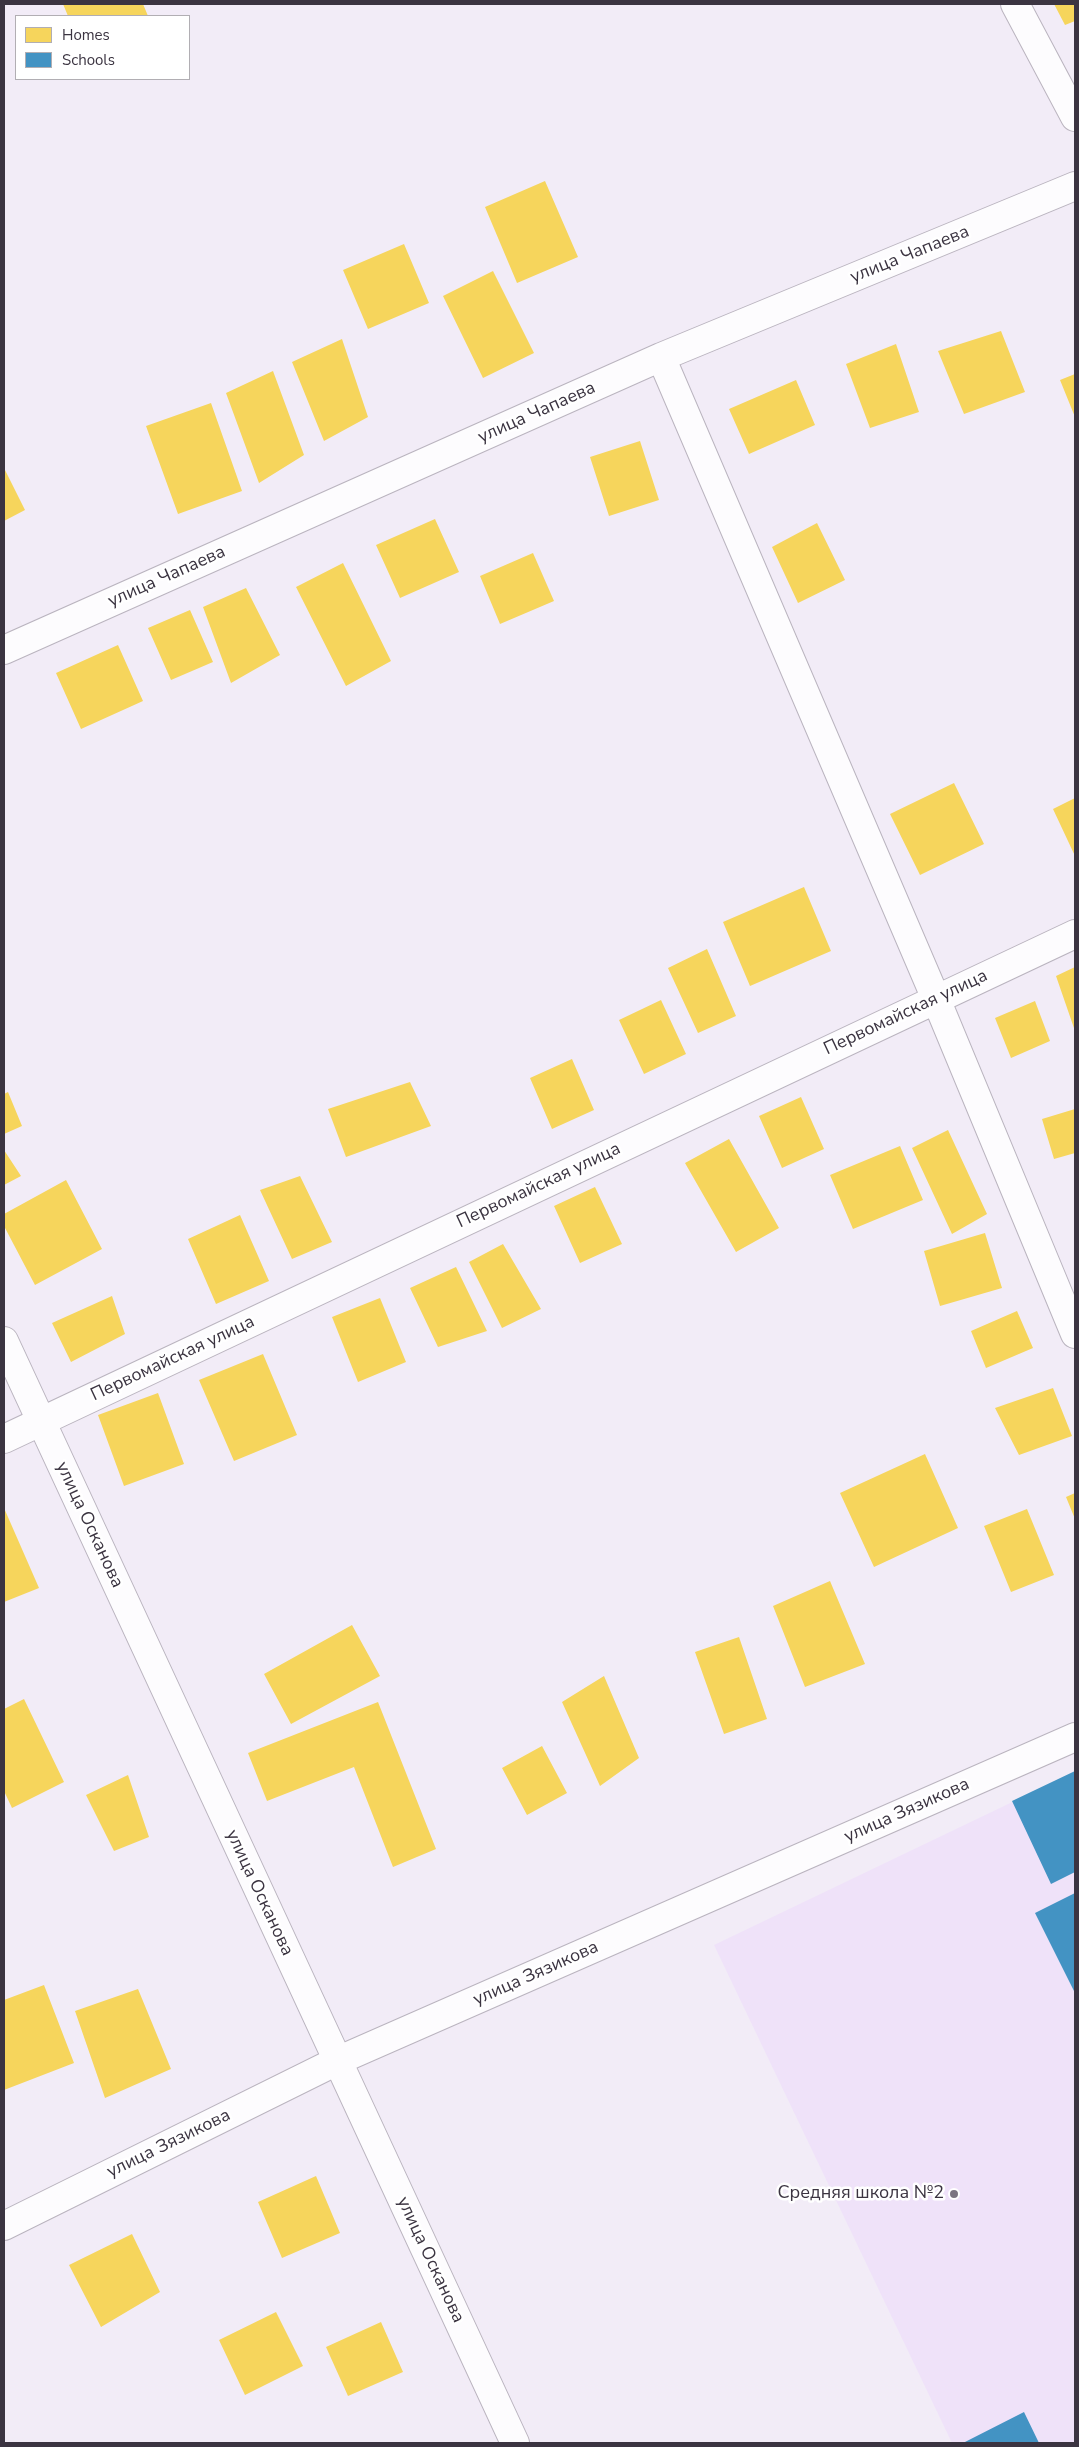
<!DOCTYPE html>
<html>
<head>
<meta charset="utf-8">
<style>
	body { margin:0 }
	#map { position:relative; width:1079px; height:2447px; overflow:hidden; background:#f2ecf7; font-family:"Nunito Sans",sans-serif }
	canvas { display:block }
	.frame { position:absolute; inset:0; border:5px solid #3b3441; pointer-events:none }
	.legend { position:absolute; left:15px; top:15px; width:175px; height:65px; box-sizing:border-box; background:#fff; border:1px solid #b1aeb3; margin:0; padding:6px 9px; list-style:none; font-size:15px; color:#3b3441 }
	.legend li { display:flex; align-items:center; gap:10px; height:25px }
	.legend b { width:25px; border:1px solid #b1aeb3 }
</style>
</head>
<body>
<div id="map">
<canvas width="1079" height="2447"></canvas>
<div class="frame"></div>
<ul class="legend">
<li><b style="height:14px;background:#f6d55c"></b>Homes</li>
<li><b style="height:14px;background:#4393c3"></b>Schools</li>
</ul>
</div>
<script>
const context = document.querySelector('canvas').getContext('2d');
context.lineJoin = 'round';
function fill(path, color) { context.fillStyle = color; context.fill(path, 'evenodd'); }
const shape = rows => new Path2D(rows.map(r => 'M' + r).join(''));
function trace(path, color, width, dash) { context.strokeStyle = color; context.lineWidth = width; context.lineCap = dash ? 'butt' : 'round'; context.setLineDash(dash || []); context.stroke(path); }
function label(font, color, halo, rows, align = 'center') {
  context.font = font + ' "Nunito Sans",sans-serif'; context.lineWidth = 5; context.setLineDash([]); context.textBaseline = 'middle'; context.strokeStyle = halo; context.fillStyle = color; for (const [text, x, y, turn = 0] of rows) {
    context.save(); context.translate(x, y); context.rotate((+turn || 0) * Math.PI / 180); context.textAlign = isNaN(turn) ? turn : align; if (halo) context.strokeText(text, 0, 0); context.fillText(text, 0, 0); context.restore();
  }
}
fill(shape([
	[1075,1772,1075,2443,952,2443,714,1945]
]), '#efe2f9');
fill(shape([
	[63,4,143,4,148,16,68,16],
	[1054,4,1075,4,1075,21,1065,25],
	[545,181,578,257,517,283,485,207],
	[404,244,429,303,368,329,343,270],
	[493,271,534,353,483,378,443,296],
	[1001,331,1025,392,964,414,938,351],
	[342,339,368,417,324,441,292,362],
	[896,344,919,412,870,428,846,364],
	[273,371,304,455,259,483,226,393],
	[1075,374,1075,417,1060,380],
	[796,380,815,425,749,454,729,409],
	[211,403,242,491,178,514,146,426],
	[640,441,659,500,609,516,590,457],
	[4,468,25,510,4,521],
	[435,519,459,572,400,598,376,545],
	[817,523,845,580,798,603,772,547],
	[533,553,554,601,500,624,480,576],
	[343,563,391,661,346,686,296,587],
	[246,588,280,655,231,683,203,607],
	[190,610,213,662,171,680,148,628],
	[118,645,143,701,81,729,56,673],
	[954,783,984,844,920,875,890,814],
	[1075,798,1075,856,1053,809],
	[804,887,831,951,750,986,723,922],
	[707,949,736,1016,698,1033,668,968],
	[1075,967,1075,1031,1056,976],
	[661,1000,686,1054,644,1074,619,1020],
	[1035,1001,1050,1041,1011,1058,995,1018],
	[572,1059,594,1110,552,1129,530,1078],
	[410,1082,431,1126,346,1157,328,1109],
	[8,1092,22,1126,4,1134,4,1094],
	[801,1097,824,1149,782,1168,759,1116],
	[1075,1109,1075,1153,1054,1159,1042,1119],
	[948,1130,987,1214,952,1234,912,1148],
	[729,1139,779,1228,736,1252,685,1163],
	[900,1146,923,1200,853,1229,830,1175],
	[4,1150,21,1176,4,1185],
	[300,1176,332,1242,292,1259,260,1190],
	[66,1180,102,1249,35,1285,4,1226,4,1214],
	[595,1187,622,1244,580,1263,554,1206],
	[240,1215,269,1281,216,1304,188,1239],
	[985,1233,1002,1288,940,1306,924,1251],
	[503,1244,541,1309,502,1328,469,1262],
	[456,1267,487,1331,438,1347,410,1288],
	[112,1296,125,1334,71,1362,52,1323],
	[380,1298,406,1362,358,1382,332,1317],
	[1017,1311,1033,1348,986,1368,971,1331],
	[263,1354,297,1435,234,1461,199,1380],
	[1053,1388,1072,1436,1019,1455,995,1408],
	[158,1393,184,1464,124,1486,98,1415],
	[925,1454,958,1528,874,1567,840,1493],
	[1075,1493,1075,1519,1066,1497],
	[4,1508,39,1588,4,1602],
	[1027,1509,1054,1575,1011,1592,984,1526],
	[830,1581,865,1664,805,1687,773,1606],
	[352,1625,380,1676,291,1724,264,1674],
	[739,1637,767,1719,724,1734,695,1652],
	[604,1676,639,1758,600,1786,562,1702],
	[24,1699,64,1782,12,1808,4,1791,4,1709],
	[378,1702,436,1849,393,1867,354,1767,267,1801,248,1753],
	[542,1746,567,1793,527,1815,502,1768],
	[128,1775,149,1837,114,1851,86,1795],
	[44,1985,74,2063,4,2090,4,2000],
	[138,1989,171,2069,105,2098,75,2011],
	[316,2176,340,2233,282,2258,258,2202],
	[132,2234,160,2292,101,2327,69,2265],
	[276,2312,303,2366,245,2395,219,2340],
	[381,2322,403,2372,348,2396,326,2347]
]), '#f6d55c');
fill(shape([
	[1075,1771,1075,1872,1051,1884,1012,1801],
	[1075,1893,1075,1993,1035,1913],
	[1024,2412,1039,2443,963,2443]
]), '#4393c3');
const minor = shape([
	[1015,4,1075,117],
	[661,357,936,999,1075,1334],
	[4,650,661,357,1075,186],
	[4,1439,1075,934],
	[4,2226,337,2061,1075,1737]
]);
const secondary = shape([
	[4,1341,515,2443]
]);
trace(minor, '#bab4bf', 30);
trace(secondary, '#bab4bf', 30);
trace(minor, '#fdfcfe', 28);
trace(secondary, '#fdfcfe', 28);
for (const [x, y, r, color] of [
	[954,2194,5,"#7b7481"]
]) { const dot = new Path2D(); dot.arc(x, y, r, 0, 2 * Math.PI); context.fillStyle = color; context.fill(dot); trace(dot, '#fff', 2); }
label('18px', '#3b3441', '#fff', [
	["улица Чапаева",910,255,-22],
	["улица Чапаева",537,413,-24],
	["улица Чапаева",167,577,-24],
	["Первомайская улица",906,1013,-25],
	["Первомайская улица",539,1186,-25],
	["Первомайская улица",173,1359,-25],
	["улица Осканова",89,1525,65],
	["улица Зязикова",907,1811,-24],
	["улица Осканова",259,1893,65],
	["улица Зязикова",536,1974,-24],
	["улица Зязикова",169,2144,-26],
	["улица Осканова",430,2260,65]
]);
label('18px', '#3b3441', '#fff', [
	["Средняя школа №2",944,2194]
], 'right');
</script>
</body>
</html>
